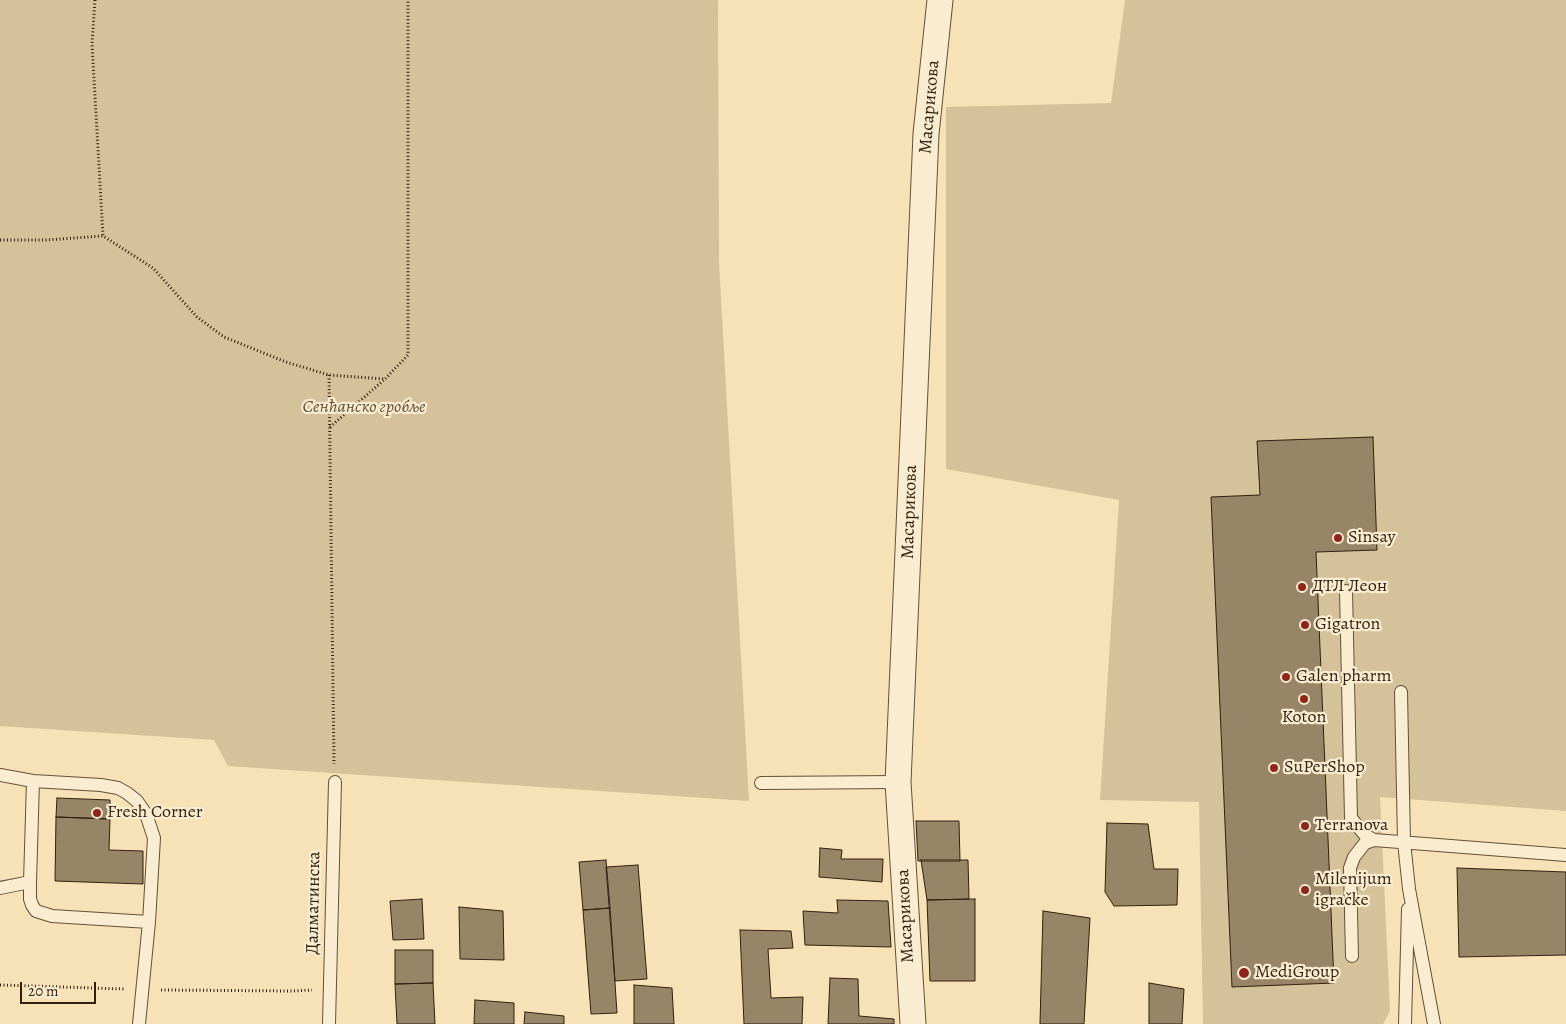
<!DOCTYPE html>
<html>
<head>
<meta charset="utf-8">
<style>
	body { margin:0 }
	#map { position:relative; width:1566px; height:1024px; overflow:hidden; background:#f6e2b6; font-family:Alegreya,serif }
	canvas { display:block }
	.scale { position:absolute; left:20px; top:982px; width:76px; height:22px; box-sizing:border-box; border:2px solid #331f0f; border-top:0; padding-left:6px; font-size:15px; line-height:18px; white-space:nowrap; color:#331f0f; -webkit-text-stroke:4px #f9ecd0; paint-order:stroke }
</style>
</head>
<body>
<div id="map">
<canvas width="1566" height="1024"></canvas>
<div class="scale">20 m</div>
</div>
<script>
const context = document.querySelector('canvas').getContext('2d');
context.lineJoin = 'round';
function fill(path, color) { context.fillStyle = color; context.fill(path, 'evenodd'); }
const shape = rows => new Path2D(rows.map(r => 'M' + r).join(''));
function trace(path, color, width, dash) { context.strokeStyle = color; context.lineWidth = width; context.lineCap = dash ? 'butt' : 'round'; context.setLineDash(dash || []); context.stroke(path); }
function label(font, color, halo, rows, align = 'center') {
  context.font = font + ' Alegreya,serif'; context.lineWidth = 4.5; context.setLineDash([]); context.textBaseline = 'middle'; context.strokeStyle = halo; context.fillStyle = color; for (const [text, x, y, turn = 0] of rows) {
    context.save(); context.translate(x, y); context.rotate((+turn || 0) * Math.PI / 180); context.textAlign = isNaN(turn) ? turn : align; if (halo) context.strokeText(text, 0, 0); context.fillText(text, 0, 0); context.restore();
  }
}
fill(shape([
	[0,0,718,0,719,263,749,801,228,766,214,740,0,726],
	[1125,0,1566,0,1566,811,1380,797,1390,1011,1383,1024,1203,1024,1199,802,1100,800,1119,500,946,469,946,107,1111,103]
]), '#d5c19a');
const building = shape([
	[1373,437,1377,550,1316,552,1334,983,1232,987,1211,497,1260,495,1257,441,1373,437],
	[57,798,110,800,110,819,56,817,57,798],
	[56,817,110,819,109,850,143,851,143,884,55,881,56,817],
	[916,821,959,821,960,861,918,861,916,821],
	[1107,823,1148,824,1154,869,1178,869,1177,905,1114,906,1105,892,1107,823],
	[820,848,842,850,841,859,883,859,882,882,819,877,820,848],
	[606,860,610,908,583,910,579,862,606,860],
	[921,860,968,860,969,899,927,900,921,860],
	[638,865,647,979,615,981,606,867,638,865],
	[1457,868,1566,872,1566,955,1459,957,1457,868],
	[422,899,424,939,393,940,390,901,422,899],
	[975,899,975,981,930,981,927,900,975,899],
	[837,900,888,901,891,947,805,945,803,911,838,913,837,900],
	[459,907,503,911,504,960,460,959,459,907],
	[610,908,617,1013,591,1014,583,910,610,908],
	[1043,911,1090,918,1084,1024,1040,1024,1043,911],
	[740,930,791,931,793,948,768,949,771,998,803,997,802,1024,744,1024,740,930],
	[395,950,433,950,433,983,395,984,395,950],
	[830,978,858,979,859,1016,894,1019,894,1024,828,1024,830,978],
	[433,983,435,1024,397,1024,395,984,433,983],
	[1149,983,1184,989,1182,1024,1149,1024,1149,983],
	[634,985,672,988,674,1024,634,1024,634,985],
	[475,1000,514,1003,514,1024,474,1024,475,1000],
	[525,1012,564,1016,564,1024,524,1024,525,1012]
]);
fill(building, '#988466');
trace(building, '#331f0f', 1);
const lane = shape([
	[1346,591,1351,818,1365,835,1374,840],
	[1401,692,1404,842,1409,889,1434,1024],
	[0,775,33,781,101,785,118,788,127,793,137,801,146,814,154,838,149,922],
	[33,781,30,882,30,899,32,905,36,911,52,916,149,922,139,1024],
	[761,783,898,782],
	[0,888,30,882],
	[1352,956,1350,868,1354,857,1365,843,1374,840,1566,855],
	[329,1024,335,782],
	[1405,1024,1408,909]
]);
const street = shape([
	[913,1024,898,782,926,134,940,0]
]);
trace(lane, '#645039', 14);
trace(street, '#645039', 27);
trace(shape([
	[95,0,92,44,103,236],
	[0,240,46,240,103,236,153,268,197,317,224,337,286,362,329,375,384,379],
	[329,375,334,764],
	[330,427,385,379,408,355,408,0],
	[0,985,124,989],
	[161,990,292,991,312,990]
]), '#331f0f', 3, [1, 2.5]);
trace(lane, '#f9ecd0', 12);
trace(street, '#f9ecd0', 25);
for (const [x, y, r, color] of [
	[1338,538,5,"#8f2418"],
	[1302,587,5,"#8f2418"],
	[1305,625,5,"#8f2418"],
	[1286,677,5,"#8f2418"],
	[1304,699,5,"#8f2418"],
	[1274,768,5,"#8f2418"],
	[97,813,5,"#8f2418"],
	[1305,826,5,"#8f2418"],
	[1305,890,5,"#8f2418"],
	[1244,973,6,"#8f2418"]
]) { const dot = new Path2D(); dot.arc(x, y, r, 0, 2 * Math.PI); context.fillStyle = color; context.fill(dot); trace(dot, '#f9ecd0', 2); }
label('18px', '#331f0f', '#f9ecd0', [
	["Масарикова",930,107,-85],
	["Масарикова",910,512,-88],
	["Далматинска",314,903,-89],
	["Масарикова",906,916,-93]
]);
label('italic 18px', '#645039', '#f9ecd0', [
	["Сенћанско гробље",364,408]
]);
label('18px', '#331f0f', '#f9ecd0', [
	["Sinsay",1348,538],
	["ДТЛ Леон",1312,587],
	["Gigatron",1315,625],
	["Galen pharm",1296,677],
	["Koton",1304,718,"center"],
	["SuPerShop",1284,768],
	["Fresh Corner",107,813],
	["Terranova",1315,826],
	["Milenijum",1315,880],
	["igračke",1315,901],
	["MediGroup",1255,973]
], 'left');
</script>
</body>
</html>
